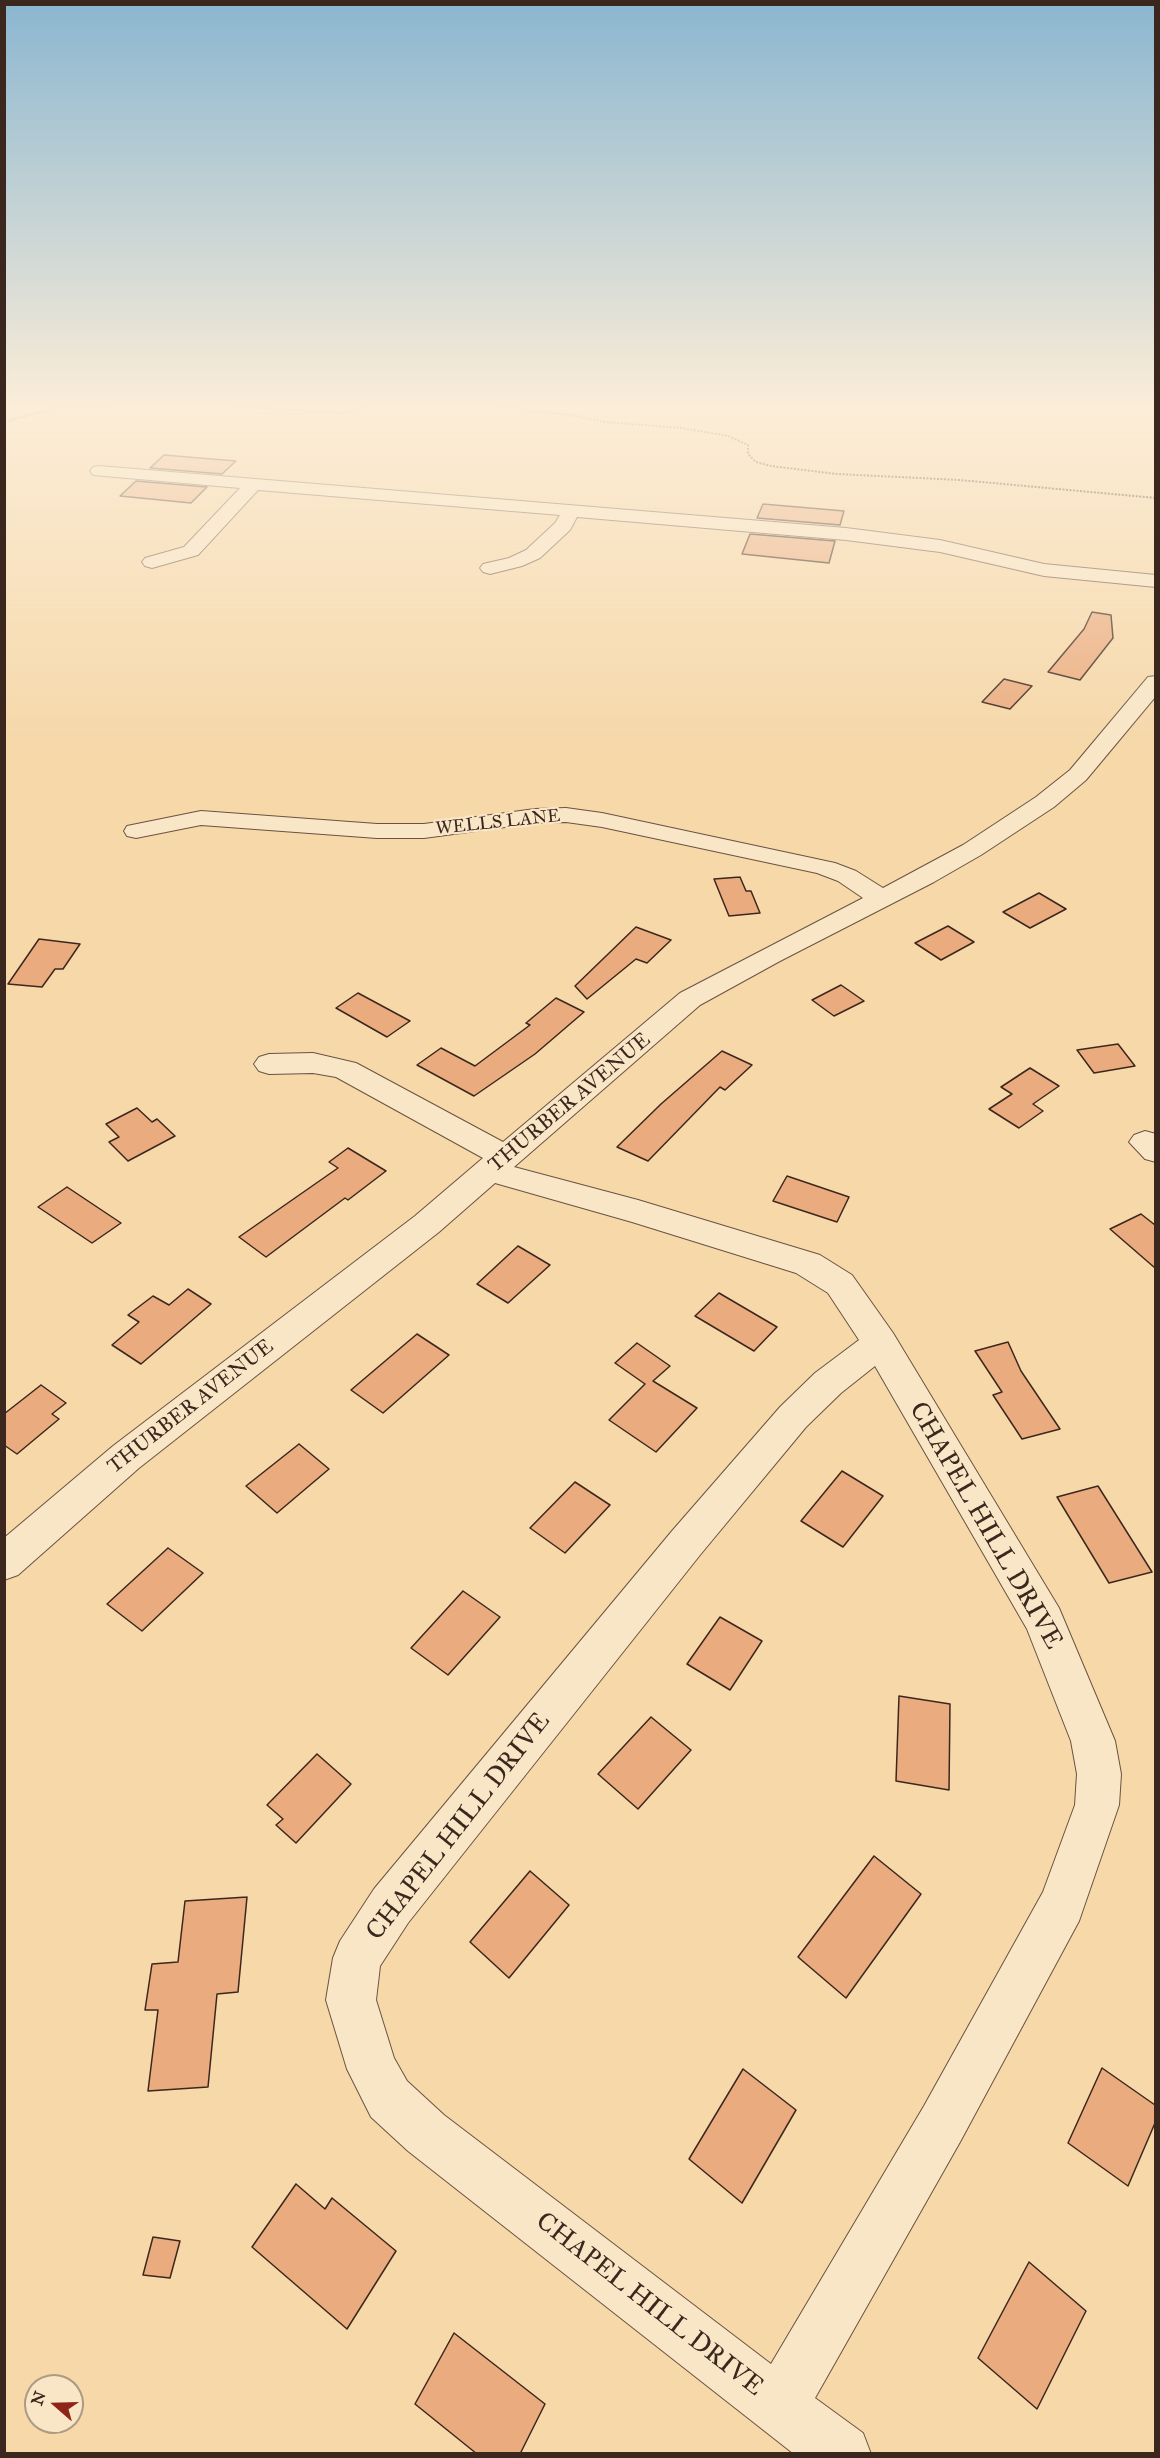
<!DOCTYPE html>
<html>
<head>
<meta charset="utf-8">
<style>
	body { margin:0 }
	#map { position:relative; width:1160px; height:2458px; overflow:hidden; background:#f6d8a9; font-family:"IM FELL Great Primer",serif }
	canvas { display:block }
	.frame { position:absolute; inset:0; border:6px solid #3c271e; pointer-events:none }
	.north { position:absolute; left:24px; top:2374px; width:60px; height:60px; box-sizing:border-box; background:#f9e6c7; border:2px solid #ad9a83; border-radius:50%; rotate:290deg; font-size:16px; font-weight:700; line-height:24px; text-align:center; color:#3c271e }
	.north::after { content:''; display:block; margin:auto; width:21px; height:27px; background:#8f2418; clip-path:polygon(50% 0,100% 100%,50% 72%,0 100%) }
</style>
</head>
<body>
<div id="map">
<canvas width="1160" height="2458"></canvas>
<div class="frame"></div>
<div class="north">N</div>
</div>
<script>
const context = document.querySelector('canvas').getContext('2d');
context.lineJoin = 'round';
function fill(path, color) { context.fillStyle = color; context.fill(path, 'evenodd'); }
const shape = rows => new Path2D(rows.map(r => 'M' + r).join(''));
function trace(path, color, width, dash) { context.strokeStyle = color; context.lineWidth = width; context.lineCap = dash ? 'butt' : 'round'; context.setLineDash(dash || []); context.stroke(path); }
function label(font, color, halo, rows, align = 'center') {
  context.font = font + ' "IM FELL Great Primer",serif'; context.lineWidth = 4.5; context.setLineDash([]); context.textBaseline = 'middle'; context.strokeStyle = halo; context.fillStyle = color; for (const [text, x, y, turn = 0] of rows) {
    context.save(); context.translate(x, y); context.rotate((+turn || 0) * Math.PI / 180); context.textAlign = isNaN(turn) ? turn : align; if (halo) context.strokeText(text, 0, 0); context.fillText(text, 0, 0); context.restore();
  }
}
const building = shape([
	[164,455,236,461,222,474,150,468,164,455],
	[136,481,207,487,191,503,120,496,136,481],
	[763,504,844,511,840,525,757,518,763,504],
	[750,534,835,541,829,563,742,554,750,534],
	[1092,612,1111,615,1113,638,1080,680,1048,672,1084,629,1092,612],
	[1004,679,1032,686,1010,709,982,702,1004,679],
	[740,877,746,891,751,891,760,913,729,916,714,879,740,877],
	[1039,893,1066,909,1030,928,1003,912,1039,893],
	[948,926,974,942,941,960,915,943,948,926],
	[636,927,671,940,647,963,636,959,587,999,575,986,636,927],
	[39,939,80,944,63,969,55,969,42,987,8,984,39,939],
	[841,985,864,1001,834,1016,812,1000,841,985],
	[358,993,410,1021,387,1037,336,1008,358,993],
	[556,998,584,1012,535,1054,474,1096,417,1065,441,1048,475,1066,530,1025,526,1023,556,998],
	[1118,1044,1135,1066,1094,1073,1077,1050,1118,1044],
	[722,1051,752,1065,725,1090,720,1087,648,1161,617,1147,661,1104,722,1051],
	[1030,1068,1059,1086,1033,1104,1043,1111,1019,1128,989,1109,1012,1094,1001,1087,1030,1068],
	[137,1108,152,1122,157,1119,175,1136,128,1161,109,1142,119,1137,106,1124,137,1108],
	[348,1148,386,1171,348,1200,345,1198,266,1257,239,1237,338,1168,329,1162,348,1148],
	[787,1176,849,1197,837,1222,773,1201,787,1176],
	[67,1187,121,1223,92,1243,38,1207,67,1187],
	[1141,1214,1155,1225,1155,1268,1110,1229,1141,1214],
	[518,1246,550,1265,508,1303,477,1284,518,1246],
	[188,1289,211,1304,141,1364,112,1345,139,1322,128,1315,153,1296,169,1305,188,1289],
	[719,1293,777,1327,754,1351,695,1316,719,1293],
	[417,1334,449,1355,383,1413,351,1390,417,1334],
	[1008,1342,1021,1371,1060,1429,1022,1439,993,1395,1002,1392,975,1351,1008,1342],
	[637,1343,670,1366,653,1381,697,1408,656,1452,609,1420,645,1384,615,1363,637,1343],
	[41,1385,66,1403,52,1414,59,1419,17,1454,4,1445,4,1414,41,1385],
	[299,1444,329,1469,277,1513,246,1486,299,1444],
	[842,1471,883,1496,843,1547,801,1521,842,1471],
	[575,1482,610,1505,565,1553,530,1528,575,1482],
	[1098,1486,1152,1572,1109,1583,1057,1497,1098,1486],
	[168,1548,203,1573,142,1631,107,1604,168,1548],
	[463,1591,500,1617,448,1675,411,1648,463,1591],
	[720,1617,762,1641,730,1690,687,1664,720,1617],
	[899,1696,950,1704,949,1790,896,1781,899,1696],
	[651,1717,691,1750,638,1809,598,1774,651,1717],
	[317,1754,351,1784,296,1843,276,1825,283,1819,267,1805,317,1754],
	[874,1856,921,1894,846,1998,798,1957,874,1856],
	[530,1871,569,1905,509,1978,470,1942,530,1871],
	[247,1897,238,1992,217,1994,208,2087,148,2091,158,2010,145,2010,152,1964,178,1962,185,1901,247,1897],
	[1102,2068,1155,2105,1155,2123,1128,2186,1068,2143,1102,2068],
	[743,2069,796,2110,742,2203,689,2159,743,2069],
	[296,2184,325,2209,332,2198,396,2251,347,2329,252,2247,296,2184],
	[153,2237,180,2241,170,2278,143,2275,153,2237],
	[1029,2262,1086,2311,1037,2409,978,2358,1029,2262],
	[454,2333,545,2404,520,2454,477,2454,415,2404,454,2333]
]);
fill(building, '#eaac7f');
trace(building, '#3c271e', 1.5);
const minor = shape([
	[99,466,846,528,940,540,1044,564,1156,575,1156,587,1044,576,940,552,846,540,577,517,570,530,540,558,522,566,490,574,483,572,480,568,483,564,509,558,526,550,555,523,560,515,258,490,198,555,152,568,145,566,142,562,145,558,184,547,240,488,93,475,90,471,93,467,99,466],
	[1156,676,1156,696,1086,780,1054,807,981,855,934,882,780,961,700,1005,514,1167,638,1200,820,1255,852,1275,893,1333,1059,1608,1115,1741,1121,1774,1119,1805,1079,1921,960,2142,815,2398,863,2433,871,2454,794,2454,408,2151,371,2117,347,2069,326,2000,333,1958,340,1941,374,1889,672,1531,780,1407,815,1373,859,1340,828,1293,796,1273,632,1222,495,1183,439,1232,139,1468,18,1575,4,1580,4,1538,113,1446,415,1216,483,1158,336,1077,313,1073,269,1074,259,1071,254,1064,259,1057,269,1054,313,1053,356,1063,503,1142,680,993,863,898,838,881,817,873,602,827,566,822,535,823,424,838,377,838,201,825,136,838,127,836,124,831,127,826,201,811,377,824,424,824,535,809,566,808,602,813,835,863,856,871,883,888,963,845,1036,797,1070,770,1148,677,1156,676],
	[875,1366,1027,1629,1071,1741,1077,1774,1075,1805,1043,1892,924,2106,771,2364,444,2115,407,2081,394,2058,376,2000,380,1966,408,1923,700,1555,806,1427,841,1393,875,1366],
	[1145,1131,1156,1134,1156,1162,1145,1159,1129,1142,1134,1135,1145,1131]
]);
trace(minor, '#6a5341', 2);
trace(shape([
	[232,406,343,413,368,406],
	[496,406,570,415,605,422,682,428,728,436,748,445,748,454,756,462,771,466,837,474,960,480,1156,498],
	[61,407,119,406],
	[4,422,61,406]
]), '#3c271e', 2, [2, 1.5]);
fill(minor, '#f9e6c7');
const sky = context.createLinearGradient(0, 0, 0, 750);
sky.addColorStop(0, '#8ab6d0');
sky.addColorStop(0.54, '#fbedd8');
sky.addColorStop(1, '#fbedd800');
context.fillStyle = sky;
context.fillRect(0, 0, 1160, 750);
label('18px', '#3c271e', '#f9e6c7', [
	["WELLS LANE",498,823,-6]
]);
label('21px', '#3c271e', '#f9e6c7', [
	["THURBER AVENUE",570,1103,-40],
	["THURBER AVENUE",191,1407,-38]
]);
label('26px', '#3c271e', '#f9e6c7', [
	["CHAPEL HILL DRIVE",985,1526,60],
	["CHAPEL HILL DRIVE",459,1827,-52],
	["CHAPEL HILL DRIVE",649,2305,38]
]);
</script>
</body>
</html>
